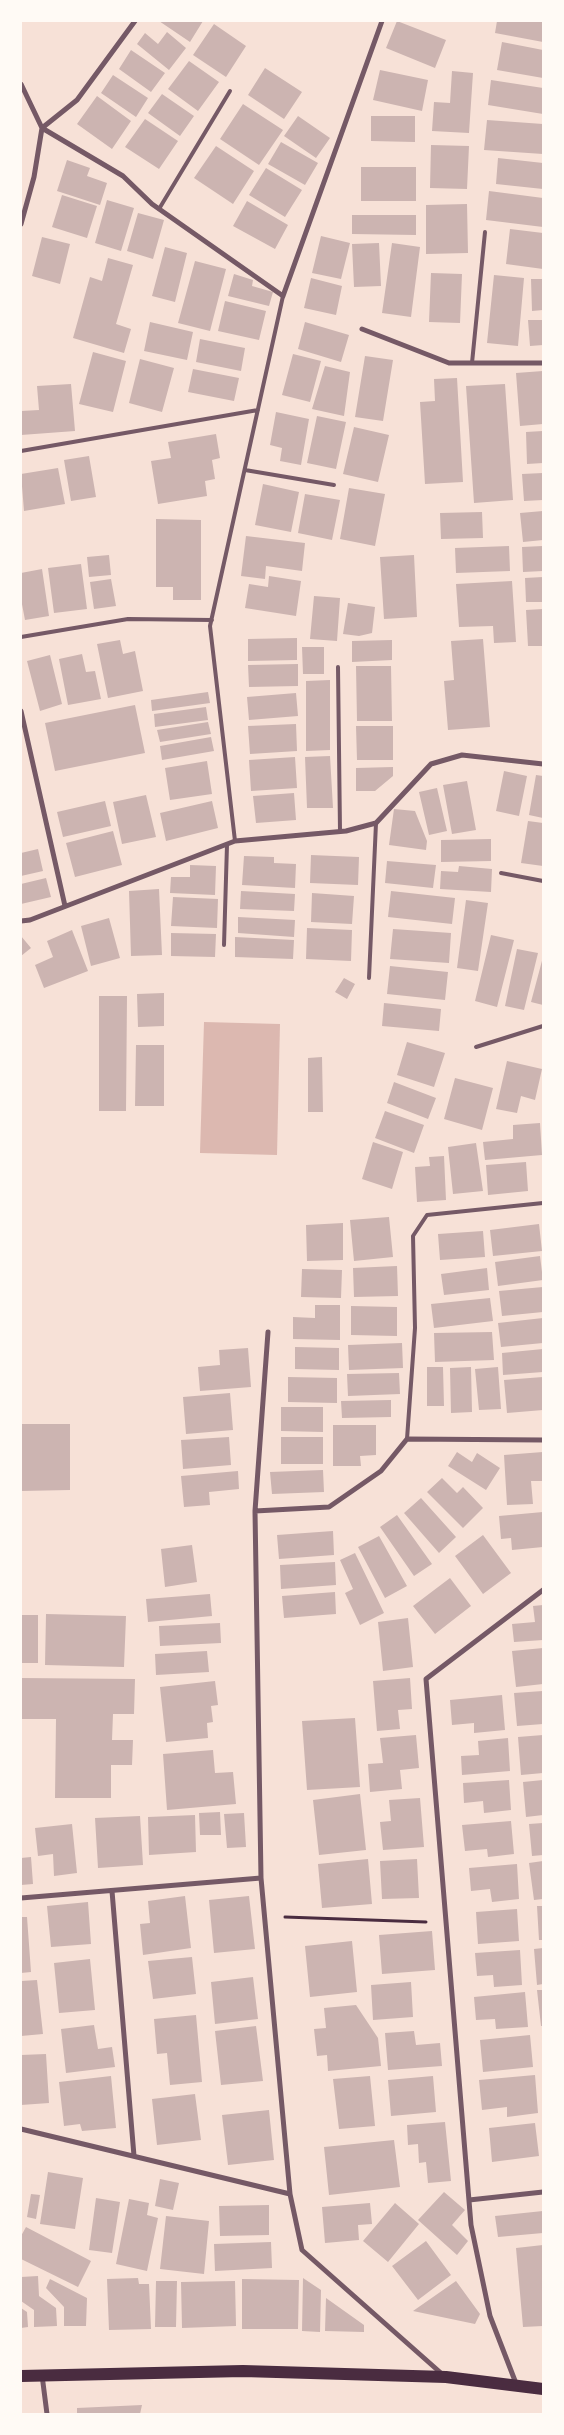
<!DOCTYPE html>
<html>
<head>
<meta charset="utf-8">
<style>
	body { margin:0 }
	#map { position:relative; width:564px; height:2435px; overflow:hidden; background:#f7e1d7; font-family:"Work Sans",sans-serif }
	canvas { display:block }
	.frame { position:absolute; inset:0; border:22px solid #fffaf5; pointer-events:none }
</style>
</head>
<body>
<div id="map">
<canvas width="564" height="2435"></canvas>
<div class="frame"></div>
</div>
<script>
const context = document.querySelector('canvas').getContext('2d');
context.lineJoin = 'round';
function fill(path, color) { context.fillStyle = color; context.fill(path, 'evenodd'); }
const shape = rows => new Path2D(rows.map(r => 'M' + r).join(''));
function trace(path, color, width, dash) { context.strokeStyle = color; context.lineWidth = width; context.lineCap = dash ? 'butt' : 'round'; context.setLineDash(dash || []); context.stroke(path); }
fill(shape([
	[204,1022,280,1024,277,1155,200,1153]
]), '#dcb8b0');
fill(shape([
	[159,21,203,21,190,42],
	[397,21,446,40,435,68,386,48],
	[497,21,543,21,543,42,495,33],
	[214,24,246,46,226,77,193,55],
	[167,32,186,48,169,70,137,44,145,33,158,44],
	[502,42,543,50,543,78,497,70],
	[131,50,165,73,151,92,119,69],
	[189,61,219,82,198,111,168,89],
	[265,68,302,92,284,119,248,95],
	[380,70,428,80,422,111,373,100],
	[452,71,473,73,469,133,432,131,434,102,450,103],
	[113,75,148,98,136,117,101,93],
	[491,80,543,88,543,114,488,105],
	[162,94,194,116,180,136,148,113],
	[97,96,131,121,112,149,77,124],
	[243,104,283,130,259,165,220,139],
	[298,116,330,138,316,158,284,136],
	[371,116,415,116,415,142,371,141],
	[145,119,178,141,159,169,125,147],
	[487,120,543,124,543,154,484,150],
	[281,142,318,163,305,185,268,164],
	[431,145,469,146,467,189,430,188],
	[216,146,254,171,233,204,194,178],
	[498,158,543,163,543,189,496,184],
	[67,160,90,168,87,176,107,183,100,205,57,191],
	[361,167,416,167,416,201,361,201],
	[266,168,302,190,285,217,249,195],
	[489,191,543,198,543,227,486,220],
	[62,195,97,206,87,238,52,227],
	[107,200,134,208,121,251,95,243],
	[247,201,288,225,275,249,233,226],
	[467,204,468,253,426,254,426,205],
	[138,213,164,220,153,259,127,251],
	[352,215,416,215,416,235,352,234],
	[510,229,543,233,543,269,506,264],
	[321,236,350,243,341,279,312,273],
	[42,237,70,244,60,284,32,276],
	[379,243,381,286,354,287,352,244],
	[392,243,420,247,411,317,382,313],
	[165,247,187,253,175,302,152,296],
	[108,258,133,265,116,324,131,329,124,353,73,338,90,277,102,281],
	[195,261,226,269,210,331,178,323],
	[431,273,462,274,460,323,429,322],
	[234,274,253,280,252,286,273,292,269,306,228,296],
	[494,275,524,278,518,346,487,343],
	[311,278,342,286,336,315,304,308],
	[531,279,543,279,543,310,532,311],
	[225,301,266,311,259,340,218,331],
	[528,320,543,320,543,345,530,346],
	[150,322,193,332,187,360,144,351],
	[305,322,349,335,341,362,298,349],
	[200,339,245,348,241,371,196,362],
	[93,352,126,361,113,412,79,404],
	[293,354,321,361,310,402,282,395],
	[365,356,393,360,383,421,355,417],
	[140,359,174,368,162,412,129,403],
	[325,366,350,372,344,416,312,409],
	[193,369,239,378,234,401,188,392],
	[543,371,543,424,520,426,516,373],
	[457,378,463,482,425,484,420,402,435,401,434,379],
	[71,384,75,431,21,435,21,411,39,410,37,386],
	[505,384,513,500,474,503,466,386],
	[276,412,309,419,301,465,280,461,282,448,270,445],
	[317,416,346,422,336,469,307,463],
	[354,427,389,435,378,482,343,474],
	[543,431,543,463,527,464,526,432],
	[216,434,220,458,212,460,215,479,205,481,207,496,158,504,151,461,171,458,168,442],
	[89,456,96,497,71,501,64,460],
	[58,468,65,504,24,511,21,474],
	[543,473,543,500,524,501,522,474],
	[263,484,299,492,291,532,255,525],
	[349,488,385,494,375,546,340,539],
	[305,494,340,500,332,540,298,533],
	[543,511,543,540,523,542,520,513],
	[482,512,483,538,441,539,440,513],
	[156,519,201,520,201,600,173,600,173,587,156,587],
	[246,536,305,543,302,571,266,566,265,579,241,576],
	[509,546,510,571,456,573,455,548],
	[543,546,543,571,523,572,522,547],
	[109,555,111,575,89,577,87,557],
	[414,555,417,617,384,619,380,557],
	[81,564,87,609,54,613,48,568],
	[42,569,49,616,25,620,21,599,21,573],
	[269,576,301,581,296,616,245,608,249,584,268,587],
	[543,577,543,602,526,602,525,578],
	[111,579,116,606,94,609,90,582],
	[512,581,516,642,494,643,493,626,459,627,456,584],
	[314,596,340,598,337,641,310,639],
	[348,603,375,607,372,633,359,636,343,634],
	[543,609,543,646,528,646,526,610],
	[297,638,297,660,248,661,248,639],
	[483,639,490,727,448,730,444,681,454,680,451,641],
	[120,640,123,654,135,651,143,691,108,698,97,644],
	[392,640,392,660,352,662,352,641],
	[302,647,324,647,324,674,303,674],
	[82,654,86,672,95,671,101,699,68,705,59,659],
	[50,655,62,704,40,711,27,661],
	[298,664,298,686,249,687,248,665],
	[356,666,391,666,392,721,357,721],
	[330,680,330,750,306,751,306,681],
	[208,692,210,703,152,711,151,700],
	[296,693,298,716,249,720,247,697],
	[135,705,145,753,55,771,45,723],
	[206,707,208,720,155,727,154,714],
	[208,722,211,734,160,742,157,730],
	[296,724,297,751,250,754,248,726],
	[356,726,393,726,393,760,357,760],
	[211,737,214,751,162,760,160,746],
	[330,756,333,808,307,808,305,757],
	[295,757,297,788,251,791,249,760],
	[207,761,212,794,170,800,165,768],
	[393,767,393,776,375,791,356,791,356,768],
	[504,771,527,776,519,816,496,811],
	[536,775,543,776,543,818,529,815],
	[467,781,476,830,452,834,443,785],
	[437,788,447,831,429,835,419,792],
	[294,793,296,820,256,823,253,796],
	[146,795,156,837,122,844,113,802],
	[105,801,111,826,63,837,57,812],
	[212,801,218,828,166,841,160,813],
	[394,809,415,811,427,841,426,850,389,845],
	[528,821,543,823,543,866,521,863],
	[113,831,122,865,75,877,66,843],
	[491,839,491,861,441,862,441,840],
	[38,849,43,871,21,876,21,853],
	[311,855,359,857,358,885,310,883],
	[244,856,274,857,274,863,296,864,295,888,242,885],
	[387,861,436,865,433,888,385,883],
	[190,865,216,866,215,895,170,893,171,877,190,877],
	[459,866,492,869,491,892,440,889,441,871,458,872],
	[46,878,51,897,21,904,21,884],
	[159,889,162,955,131,956,129,891],
	[241,891,295,894,294,911,240,909],
	[391,891,455,898,452,924,388,917],
	[312,893,354,896,352,924,311,922],
	[173,897,218,899,217,928,171,926],
	[466,900,488,903,478,971,457,968],
	[238,917,295,920,294,937,238,933],
	[109,918,120,958,91,966,81,926],
	[307,928,352,930,351,961,306,959],
	[393,929,451,933,449,963,390,959],
	[72,930,88,971,44,988,35,965,53,957,47,941],
	[171,933,216,934,215,957,171,956],
	[491,935,514,940,497,1007,475,1001],
	[21,936,31,948,21,956],
	[235,937,294,940,293,959,235,957],
	[517,949,538,953,524,1010,505,1006],
	[543,957,543,1005,531,1002],
	[390,966,448,972,445,1000,387,994],
	[344,978,355,984,347,999,335,992],
	[164,993,164,1026,138,1027,137,994],
	[99,996,127,996,126,1111,99,1111],
	[384,1003,441,1009,439,1031,382,1026],
	[407,1042,445,1053,434,1087,397,1075],
	[136,1045,164,1045,164,1106,135,1106],
	[322,1057,323,1112,308,1112,308,1058],
	[507,1061,542,1069,535,1100,521,1096,517,1113,496,1109],
	[455,1078,493,1088,482,1130,444,1119],
	[394,1082,436,1098,428,1119,387,1103],
	[385,1111,424,1125,414,1153,375,1138],
	[540,1123,542,1155,485,1160,483,1142,513,1139,513,1125],
	[373,1142,403,1152,392,1189,362,1179],
	[476,1143,483,1191,453,1194,448,1147],
	[444,1156,446,1200,417,1202,415,1167,430,1166,429,1157],
	[526,1162,528,1191,488,1195,486,1165],
	[389,1217,393,1257,354,1261,350,1220],
	[343,1223,343,1260,307,1261,306,1225],
	[539,1224,542,1251,493,1256,490,1230],
	[483,1231,485,1257,440,1260,438,1234],
	[540,1256,543,1280,498,1286,495,1262],
	[397,1266,398,1296,354,1297,353,1268],
	[487,1268,489,1290,444,1295,441,1274],
	[302,1269,342,1270,341,1298,301,1297],
	[543,1287,543,1312,502,1316,499,1291],
	[490,1298,493,1321,434,1328,431,1304],
	[315,1305,340,1305,340,1340,293,1339,293,1317,315,1318],
	[351,1306,397,1307,397,1336,351,1335],
	[543,1318,543,1343,501,1347,498,1323],
	[492,1332,494,1360,435,1362,434,1333],
	[402,1343,403,1368,349,1370,348,1345],
	[295,1347,339,1348,339,1370,295,1369],
	[248,1348,251,1387,200,1391,198,1367,220,1365,219,1350],
	[543,1349,543,1372,503,1375,502,1353],
	[427,1367,443,1367,444,1406,427,1406],
	[471,1367,472,1412,451,1413,450,1368],
	[498,1367,501,1409,479,1410,475,1369],
	[399,1373,400,1394,348,1396,347,1374],
	[288,1377,337,1378,337,1403,288,1402],
	[543,1377,543,1410,507,1413,504,1380],
	[230,1393,233,1430,186,1434,183,1397],
	[391,1400,391,1417,342,1418,341,1401],
	[281,1407,323,1407,323,1432,281,1431],
	[21,1424,70,1424,70,1490,21,1491],
	[333,1425,376,1425,376,1455,360,1456,361,1466,333,1466],
	[229,1437,231,1465,183,1469,181,1440],
	[281,1437,323,1437,323,1464,281,1464],
	[457,1452,472,1462,477,1453,500,1468,486,1490,448,1466],
	[543,1452,543,1481,531,1481,533,1504,507,1505,504,1455],
	[323,1470,324,1492,272,1494,270,1472],
	[238,1471,239,1489,209,1492,210,1505,184,1507,181,1476],
	[442,1478,457,1493,463,1487,483,1508,463,1528,427,1492],
	[421,1498,456,1537,439,1553,404,1513],
	[543,1512,543,1547,512,1550,511,1538,501,1539,499,1516],
	[397,1515,432,1564,414,1576,380,1527],
	[333,1531,334,1555,279,1559,277,1535],
	[483,1535,511,1573,483,1594,455,1556],
	[379,1536,407,1586,385,1598,358,1547],
	[192,1545,197,1582,165,1587,161,1549],
	[355,1553,384,1613,360,1625,345,1593,353,1589,340,1560],
	[335,1562,336,1585,281,1589,280,1565],
	[450,1578,471,1606,435,1634,413,1606],
	[335,1592,336,1614,284,1618,282,1596],
	[210,1594,212,1616,148,1622,146,1599],
	[543,1605,543,1640,514,1642,512,1624,535,1622,533,1606],
	[46,1614,126,1616,124,1667,45,1665],
	[21,1615,38,1615,38,1663,21,1663],
	[408,1618,413,1667,383,1671,378,1622],
	[220,1623,221,1643,160,1646,159,1626],
	[543,1648,543,1684,516,1687,512,1651],
	[207,1651,209,1672,156,1675,155,1654],
	[21,1678,135,1679,134,1714,113,1714,112,1740,133,1740,132,1765,111,1765,111,1798,55,1798,56,1719,21,1719],
	[410,1678,412,1709,398,1710,400,1729,377,1731,373,1681],
	[215,1681,218,1705,211,1706,213,1722,207,1723,208,1738,166,1742,160,1687],
	[543,1691,543,1724,517,1726,514,1693],
	[502,1695,505,1730,474,1733,474,1723,452,1725,450,1700],
	[355,1718,360,1787,307,1790,302,1721],
	[416,1735,419,1768,400,1770,402,1789,370,1792,368,1764,383,1763,380,1738],
	[543,1735,543,1773,521,1775,518,1737],
	[508,1738,510,1771,462,1775,461,1756,479,1755,478,1741],
	[213,1750,215,1773,233,1772,236,1804,167,1810,163,1754],
	[509,1780,511,1810,484,1813,483,1801,464,1803,463,1783],
	[543,1780,543,1815,526,1817,523,1782],
	[360,1794,366,1850,319,1855,313,1800],
	[420,1798,424,1847,383,1850,380,1822,391,1821,389,1800],
	[220,1812,221,1835,200,1835,199,1813],
	[244,1813,246,1847,227,1848,224,1814],
	[195,1815,196,1852,149,1855,148,1817],
	[140,1816,143,1865,98,1868,95,1818],
	[511,1821,514,1854,488,1857,487,1849,465,1851,462,1825],
	[543,1823,543,1855,532,1856,529,1824],
	[72,1824,77,1873,54,1876,53,1854,38,1856,35,1828],
	[31,1857,33,1884,21,1885,21,1858],
	[368,1859,372,1904,322,1908,318,1864],
	[417,1859,419,1898,382,1899,380,1861],
	[543,1861,543,1899,534,1900,529,1863],
	[517,1864,519,1899,492,1902,490,1889,471,1891,469,1868],
	[185,1896,191,1948,143,1955,140,1924,150,1923,148,1901],
	[249,1896,255,1949,214,1953,209,1900],
	[88,1902,91,1944,51,1947,47,1906],
	[537,1906,543,1906,543,1940,539,1940],
	[517,1909,519,1941,478,1944,476,1912],
	[21,1917,27,1917,31,1972,21,1973],
	[432,1931,435,1970,382,1974,379,1935],
	[352,1941,357,1992,310,1997,305,1946],
	[543,1948,543,1984,537,1985,534,1949],
	[520,1950,522,1985,494,1987,493,1975,477,1976,475,1953],
	[192,1957,196,1994,153,1999,148,1961],
	[90,1959,95,2010,59,2013,54,1963],
	[253,1977,258,2019,215,2024,211,1982],
	[37,1980,43,2034,21,2036,21,1981],
	[411,1982,413,2017,373,2020,371,1985],
	[537,1990,543,1990,543,2026,541,2026],
	[525,1992,528,2027,496,2029,495,2019,476,2020,474,1997],
	[356,2005,378,2038,381,2066,328,2071,327,2055,317,2056,314,2029,326,2028,324,2008],
	[196,2015,202,2082,170,2085,167,2053,157,2054,154,2019],
	[94,2025,98,2049,112,2047,115,2067,66,2073,61,2029],
	[256,2026,263,2081,221,2085,215,2031],
	[414,2031,416,2045,440,2043,442,2066,388,2070,385,2033],
	[530,2035,533,2067,483,2072,480,2040],
	[46,2054,49,2103,21,2105,21,2055],
	[535,2075,538,2113,507,2117,507,2107,482,2110,479,2080],
	[111,2076,116,2128,82,2131,80,2124,64,2126,59,2082],
	[370,2076,375,2126,339,2129,333,2079],
	[433,2076,436,2112,391,2116,388,2080],
	[195,2094,201,2140,157,2145,152,2099],
	[269,2110,274,2160,228,2165,222,2115],
	[445,2122,451,2181,428,2183,426,2162,419,2163,418,2144,408,2145,407,2125],
	[535,2123,539,2156,492,2162,489,2128],
	[394,2140,400,2187,329,2195,324,2147],
	[48,2172,83,2178,75,2229,40,2224],
	[160,2179,179,2183,173,2210,155,2206],
	[444,2192,465,2210,452,2225,468,2241,457,2255,418,2220],
	[31,2194,40,2195,36,2219,27,2217],
	[96,2198,120,2202,112,2253,89,2250],
	[129,2199,149,2203,147,2215,158,2218,147,2271,116,2264],
	[370,2203,372,2224,358,2225,359,2240,325,2243,322,2207],
	[395,2203,419,2224,388,2262,363,2241],
	[269,2205,269,2235,220,2236,219,2206],
	[543,2211,543,2233,498,2237,495,2216],
	[166,2216,209,2221,204,2274,160,2269],
	[26,2227,91,2261,78,2287,21,2259,21,2236],
	[426,2241,451,2275,418,2300,392,2266],
	[271,2242,272,2268,215,2271,214,2244],
	[543,2245,543,2326,523,2327,516,2248],
	[38,2276,39,2296,56,2308,57,2326,34,2327,34,2310,21,2301,21,2277],
	[138,2278,139,2284,149,2284,151,2329,109,2330,107,2279],
	[303,2278,321,2290,320,2332,302,2331],
	[50,2279,87,2298,86,2326,64,2326,64,2307,46,2288],
	[242,2279,299,2280,298,2329,242,2329],
	[156,2281,177,2281,176,2327,155,2327],
	[235,2281,236,2326,182,2328,181,2282],
	[456,2281,480,2314,475,2324,413,2311],
	[326,2298,364,2325,364,2332,325,2331],
	[21,2308,27,2312,28,2327,21,2328],
	[142,2405,140,2414,77,2414,77,2408]
]), '#ccb4b1');
trace(shape([
	[285,1917,426,1922]
]), '#4a2c40', 3);
trace(shape([
	[159,209,230,91],
	[472,363,485,232],
	[21,451,258,410],
	[245,470,334,485],
	[21,637,128,619,212,620],
	[338,667,340,831],
	[235,841,210,626,283,296],
	[501,873,543,881],
	[224,945,227,845],
	[369,978,376,823],
	[476,1047,543,1026],
	[407,1439,415,1328,413,1236,427,1215,543,1203]
]), '#755966', 4);
trace(shape([
	[21,84,42,128,123,176,152,204,283,296,382,21],
	[21,224,34,177,42,128,77,100,135,21],
	[362,329,449,363,543,363],
	[21,711,65,906],
	[21,921,30,920,235,841,346,831,376,823,431,764,462,755,543,764],
	[268,1332,255,1511,261,1878,290,2194,302,2250,442,2374],
	[255,1511,329,1507,381,1471,407,1439,543,1440],
	[112,1891,134,2156],
	[21,1898,261,1878],
	[21,2129,290,2194],
	[469,2200,543,2192],
	[42,2375,47,2414],
	[517,2386,490,2316,471,2225,426,1679,543,1590]
]), '#755966', 5);
trace(shape([
	[21,2376,243,2371,446,2377,543,2389]
]), '#4a2c40', 12);
</script>
</body>
</html>
